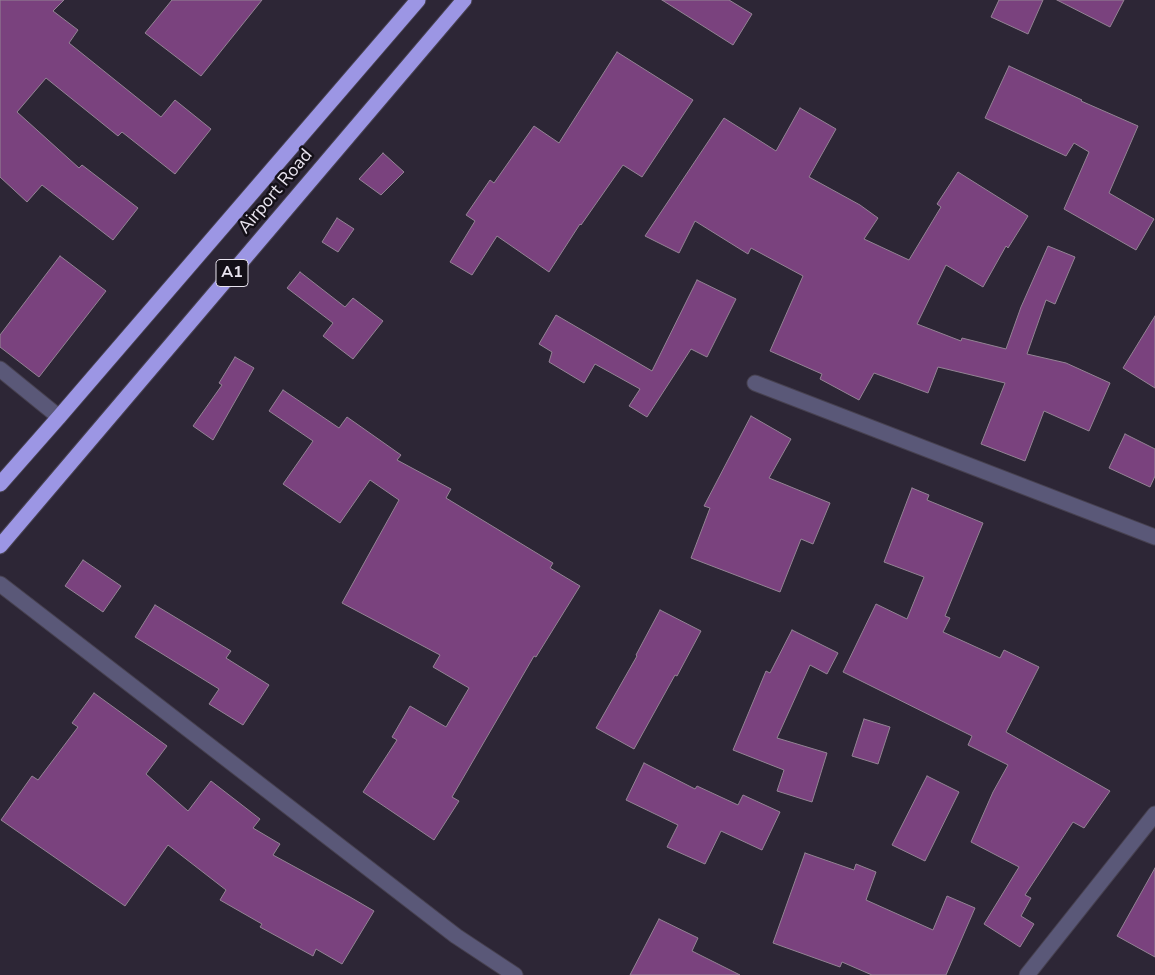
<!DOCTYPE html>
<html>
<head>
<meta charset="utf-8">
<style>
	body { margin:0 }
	canvas { display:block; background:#2d2636 }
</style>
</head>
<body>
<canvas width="1155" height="975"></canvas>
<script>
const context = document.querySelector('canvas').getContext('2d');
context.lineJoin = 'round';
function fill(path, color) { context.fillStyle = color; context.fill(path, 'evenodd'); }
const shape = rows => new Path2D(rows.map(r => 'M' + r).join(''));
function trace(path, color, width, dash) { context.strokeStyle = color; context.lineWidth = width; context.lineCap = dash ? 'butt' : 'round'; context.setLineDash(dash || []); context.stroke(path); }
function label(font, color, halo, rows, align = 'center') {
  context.font = font + ' "Nunito Sans",sans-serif'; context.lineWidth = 5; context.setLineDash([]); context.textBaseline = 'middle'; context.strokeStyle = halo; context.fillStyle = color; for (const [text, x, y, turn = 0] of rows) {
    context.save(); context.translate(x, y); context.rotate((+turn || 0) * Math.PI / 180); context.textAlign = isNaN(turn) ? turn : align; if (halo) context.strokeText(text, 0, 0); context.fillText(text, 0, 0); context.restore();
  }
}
const building = shape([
	[0,0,64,0,53,11,78,30,69,43,161,117,175,100,211,129,175,174,122,132,118,136,46,78,17,112,79,168,82,165,138,208,113,240,42,185,27,202,0,177,0,0],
	[172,0,262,0,201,76,145,33,172,0],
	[662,0,729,0,752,14,733,45,662,0],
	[999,0,1043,0,1028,34,991,17,999,0],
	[1057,0,1124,0,1110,27,1057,0],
	[617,52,693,100,642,177,623,165,581,225,580,224,549,272,497,236,472,275,450,262,475,221,466,215,490,180,494,183,534,126,559,143,617,52],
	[1009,66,1082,100,1081,101,1138,126,1109,193,1154,219,1136,250,1064,209,1089,152,1074,143,1066,156,985,118,1009,66],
	[800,108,836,129,809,177,860,205,878,218,864,239,909,260,941,207,937,204,958,172,1028,216,1008,248,1006,246,983,287,946,265,917,324,961,341,962,338,1006,349,1021,307,1048,246,1075,257,1055,304,1046,300,1027,354,1066,363,1110,383,1089,431,1044,411,1025,461,981,444,1005,383,938,367,928,393,874,373,859,400,820,379,822,374,770,351,803,276,751,248,748,254,695,221,679,253,645,236,724,118,776,151,800,108],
	[383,153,404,172,381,195,359,179,383,153],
	[337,218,354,229,338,252,322,242,337,218],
	[60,256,106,291,39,377,0,347,0,335,60,256],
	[300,272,345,307,353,298,383,321,353,359,323,336,333,323,287,288,300,272],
	[697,280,736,299,707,357,691,349,647,417,629,406,640,389,595,364,584,383,549,362,552,352,539,344,556,315,652,371,697,280],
	[1155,316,1155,388,1123,368,1155,316],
	[235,357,254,368,213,440,193,426,222,385,219,383,235,357],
	[283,390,339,428,347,417,401,455,397,460,451,489,446,498,553,563,550,568,580,586,536,657,534,656,452,797,459,801,434,840,363,792,397,740,392,737,410,706,446,727,469,688,433,667,440,655,342,603,399,500,370,480,340,523,283,484,313,441,269,411,283,390],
	[751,416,791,439,769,478,830,503,813,544,801,539,780,592,691,558,710,508,704,506,751,416],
	[1125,434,1155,449,1155,476,1150,487,1109,468,1125,434],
	[912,488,929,495,927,500,983,523,945,616,950,618,943,632,1000,658,1004,650,1039,667,1006,732,1110,791,1084,828,1073,822,1025,895,1031,898,1021,916,1034,924,1020,947,984,924,1019,867,971,842,993,792,1008,765,968,745,972,736,843,672,876,604,907,619,924,577,884,562,912,488],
	[83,560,121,586,103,612,65,586,83,560],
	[155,605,231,651,226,658,269,685,243,725,209,704,219,689,135,637,155,605],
	[660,610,701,631,677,676,675,675,634,749,596,728,637,656,636,655,660,610],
	[792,630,838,653,827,674,810,665,777,738,827,753,812,802,777,791,784,770,733,750,766,671,770,673,792,630],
	[94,693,167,746,146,774,188,811,211,781,260,819,253,828,280,844,273,855,350,897,374,911,342,964,316,949,313,956,260,927,262,924,220,900,226,890,168,845,125,906,1,820,32,776,38,780,78,727,72,723,94,693],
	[864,719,890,727,878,764,852,756,864,719],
	[644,763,695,789,697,786,738,805,743,795,780,812,762,850,721,831,705,864,667,847,678,825,626,800,644,763],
	[927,776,959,792,925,861,892,845,927,776],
	[805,853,854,870,856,864,876,872,866,900,933,930,947,896,975,908,946,975,872,975,842,962,840,967,773,943,805,853],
	[1155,868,1155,957,1117,936,1155,868],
	[659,919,698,938,692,951,740,975,630,975,659,919]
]);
fill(building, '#7a427e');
trace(building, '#938394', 1);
const street = shape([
	[0,369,59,417],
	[755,383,1155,537],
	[0,584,456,936,515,975],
	[1027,975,1155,814]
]);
const highway = shape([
	[0,484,59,417,418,0],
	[0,546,464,0]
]);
trace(street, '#474150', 17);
trace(highway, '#474150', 17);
trace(street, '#5a5878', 15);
trace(highway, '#9c96e4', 15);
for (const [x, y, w] of [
	[232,273,32]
]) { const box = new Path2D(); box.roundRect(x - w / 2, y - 13.5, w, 27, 4); context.fillStyle = '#141018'; context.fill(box); trace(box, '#e9e4ef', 1); }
label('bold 16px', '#e9e4ef', null, [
	["A1",232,273]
]);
label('18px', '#e9e4ef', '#141018', [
	["Airport Road",276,192,-50]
]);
</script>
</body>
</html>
